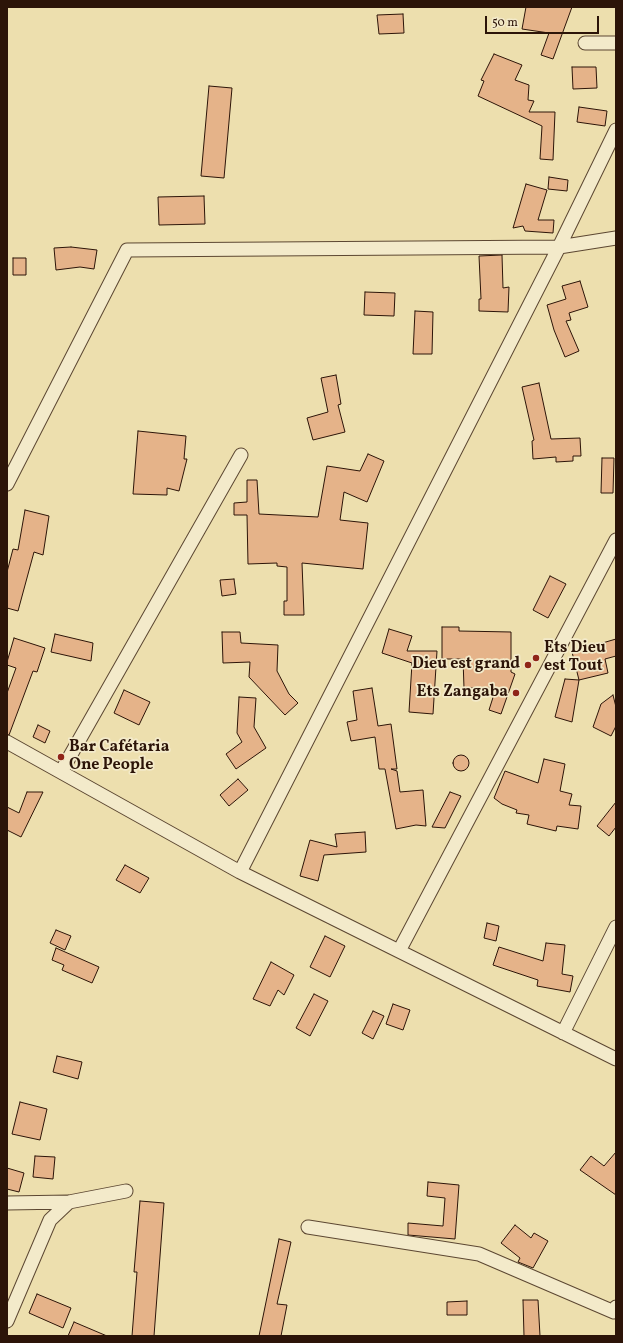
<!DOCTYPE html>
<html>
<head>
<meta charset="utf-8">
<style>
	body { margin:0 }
	#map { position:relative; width:623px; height:1343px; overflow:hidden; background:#eddfae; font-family:Vollkorn,serif }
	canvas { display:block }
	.frame { position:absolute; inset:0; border:8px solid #2c1408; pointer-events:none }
	.scale { position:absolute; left:485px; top:16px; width:114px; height:18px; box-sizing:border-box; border:2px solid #2c1408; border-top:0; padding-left:5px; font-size:12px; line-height:14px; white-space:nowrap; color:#2c1408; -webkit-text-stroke:3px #f3eaca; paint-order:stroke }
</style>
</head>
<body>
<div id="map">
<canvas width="623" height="1343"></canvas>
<div class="frame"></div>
<div class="scale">50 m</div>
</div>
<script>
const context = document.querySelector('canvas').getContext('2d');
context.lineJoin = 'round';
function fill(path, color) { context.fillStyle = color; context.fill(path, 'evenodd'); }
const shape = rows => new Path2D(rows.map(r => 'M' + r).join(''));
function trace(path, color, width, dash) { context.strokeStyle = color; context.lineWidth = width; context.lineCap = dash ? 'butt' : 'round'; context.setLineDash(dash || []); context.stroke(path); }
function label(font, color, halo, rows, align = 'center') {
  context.font = font + ' Vollkorn,serif'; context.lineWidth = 3.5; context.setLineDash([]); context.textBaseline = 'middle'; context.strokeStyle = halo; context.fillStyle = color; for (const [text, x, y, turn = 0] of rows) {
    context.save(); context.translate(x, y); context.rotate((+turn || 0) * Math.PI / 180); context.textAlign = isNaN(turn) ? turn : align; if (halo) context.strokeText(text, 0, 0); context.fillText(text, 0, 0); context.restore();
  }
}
const building = shape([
	[526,7,572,7,553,59,541,55,549,33,522,29,526,7],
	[403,14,404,33,379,34,377,15,403,14],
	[494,54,522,65,515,80,529,85,528,100,534,101,529,112,555,112,553,160,540,159,542,126,478,96,484,81,481,80,494,54],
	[572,67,596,67,597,88,573,89,572,67],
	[209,86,232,88,224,178,201,176,209,86],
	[579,107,607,111,605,126,577,122,579,107],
	[549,177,568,180,567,191,548,189,549,177],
	[526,184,547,190,538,220,554,220,553,233,525,231,523,226,513,228,526,184],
	[204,196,205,224,159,225,158,197,204,196],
	[71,247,97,250,94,269,80,267,56,270,54,248,71,247],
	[502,255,503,288,509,287,508,312,479,311,479,299,481,299,479,256,502,255],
	[13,258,26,258,26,275,13,275,13,258],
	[580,281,588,307,569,313,571,320,566,321,579,351,565,357,554,330,547,305,566,299,562,286,580,281],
	[365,292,395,293,394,316,364,315,365,292],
	[415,311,433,312,432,354,413,354,415,311],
	[336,375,341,404,338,405,345,432,313,440,307,418,328,412,321,378,336,375],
	[539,383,551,439,580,438,581,456,573,456,573,461,556,462,556,457,533,459,532,441,534,440,522,387,539,383],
	[138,431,186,436,184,459,187,459,179,491,167,488,167,495,133,494,138,431],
	[368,454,384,461,367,502,344,492,340,520,368,523,363,569,302,563,304,615,284,615,284,601,287,601,287,567,277,566,277,563,248,564,247,515,234,515,234,503,247,502,247,480,257,480,259,514,318,517,327,466,360,471,368,454],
	[602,458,614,458,613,493,601,493,602,458],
	[25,510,49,516,43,555,34,552,18,611,7,608,7,572,13,549,18,550,25,510],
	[550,576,566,584,548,618,533,610,550,576],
	[234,579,236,594,222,596,220,580,234,579],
	[442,627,459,627,459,631,511,632,511,672,515,674,501,714,489,710,496,688,464,688,463,659,442,659,442,627],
	[389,629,412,636,407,651,437,651,433,714,409,712,412,663,382,653,389,629],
	[222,632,240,632,241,643,278,645,277,671,289,694,298,703,285,715,249,677,250,662,223,663,222,632],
	[55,634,93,643,91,661,51,652,55,634],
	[14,638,45,648,37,672,33,671,9,735,7,734,7,693,16,668,7,665,7,662,14,638],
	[616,639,616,656,605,659,608,673,579,680,572,652,616,639],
	[565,679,579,680,572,722,555,717,565,679],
	[372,688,378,726,391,724,397,769,391,769,397,771,400,792,423,790,426,826,416,825,396,829,385,769,379,769,375,737,351,741,347,722,357,720,353,691,372,688],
	[124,690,150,702,139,725,114,713,124,690],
	[613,695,616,707,616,726,611,736,593,727,601,704,613,695],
	[239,697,256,698,254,727,266,748,236,769,226,754,242,742,237,733,239,697],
	[38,725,50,731,45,743,33,737,38,725],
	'453 763a8 8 0 1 1 16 0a8 8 0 1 1-16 0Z',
	[544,759,565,764,560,791,572,794,569,805,581,806,578,829,557,826,556,831,527,824,529,815,516,813,517,810,502,804,494,798,505,771,538,783,544,759],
	[238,779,248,790,229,806,220,795,238,779],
	[27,792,43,792,21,837,7,830,7,807,19,813,27,792],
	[450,792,461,796,445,828,432,827,450,792],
	[616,802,616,827,609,836,597,826,616,802],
	[365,832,366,852,324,855,318,881,300,876,310,840,337,847,335,834,365,832],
	[125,865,149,878,140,893,116,880,125,865],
	[487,923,499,926,496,941,484,938,487,923],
	[56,930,71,936,65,950,50,943,56,930],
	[325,936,345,946,330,977,310,967,325,936],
	[546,943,565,945,562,974,573,976,570,992,537,986,538,980,493,965,499,947,543,961,546,943],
	[56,948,99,967,92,983,62,970,64,965,52,960,56,948],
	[271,962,294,975,284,995,278,990,270,1006,253,999,271,962],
	[314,994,328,1001,310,1036,296,1028,314,994],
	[393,1004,410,1010,403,1030,386,1024,393,1004],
	[373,1011,384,1016,373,1039,362,1033,373,1011],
	[57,1056,82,1062,78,1079,53,1072,57,1056],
	[20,1102,47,1109,40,1140,12,1134,20,1102],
	[616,1152,616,1195,580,1170,591,1156,604,1166,616,1152],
	[35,1156,55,1157,53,1179,33,1177,35,1156],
	[7,1168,24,1173,19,1192,7,1189,7,1168],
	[428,1182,459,1185,455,1239,408,1235,408,1223,443,1226,445,1198,427,1196,428,1182],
	[140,1201,164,1203,154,1336,132,1336,137,1272,134,1272,140,1201],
	[515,1225,531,1238,534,1233,548,1241,533,1268,518,1262,520,1258,501,1243,515,1225],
	[279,1239,291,1242,277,1304,287,1305,281,1336,259,1336,279,1239],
	[37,1294,71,1308,63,1328,29,1313,37,1294],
	[523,1300,538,1300,540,1336,524,1336,523,1300],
	[467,1301,467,1315,447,1315,447,1302,467,1301],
	[74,1322,107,1336,68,1336,74,1322]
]);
fill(building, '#e5b389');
trace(building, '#2c1408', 1);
const minor = shape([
	[585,43,616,43],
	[616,130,559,247,616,238],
	[7,484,127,250,559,247,240,872],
	[7,742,240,872,616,1059],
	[61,772,241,455],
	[399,951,616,540],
	[563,1033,616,927],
	[7,1203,69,1202,126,1191],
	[308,1227,479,1254,614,1312,616,1307],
	[7,1321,50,1220,69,1202]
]);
trace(minor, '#5c4732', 15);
trace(minor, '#f3eaca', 13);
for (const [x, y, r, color] of [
	[536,658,4,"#8f2418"],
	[528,665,4,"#8f2418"],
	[516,693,4,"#8f2418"],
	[61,757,4,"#8f2418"]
]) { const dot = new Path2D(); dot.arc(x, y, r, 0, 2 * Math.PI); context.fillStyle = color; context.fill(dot); trace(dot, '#f3eaca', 1.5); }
label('bold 16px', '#2c1408', '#f3eaca', [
	["Ets Dieu",544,649],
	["est Tout",544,667],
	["Dieu est grand",520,665,"right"],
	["Ets Zangaba",508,693,"right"],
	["Bar Cafétaria",69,748],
	["One People",69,766]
], 'left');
</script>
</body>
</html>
